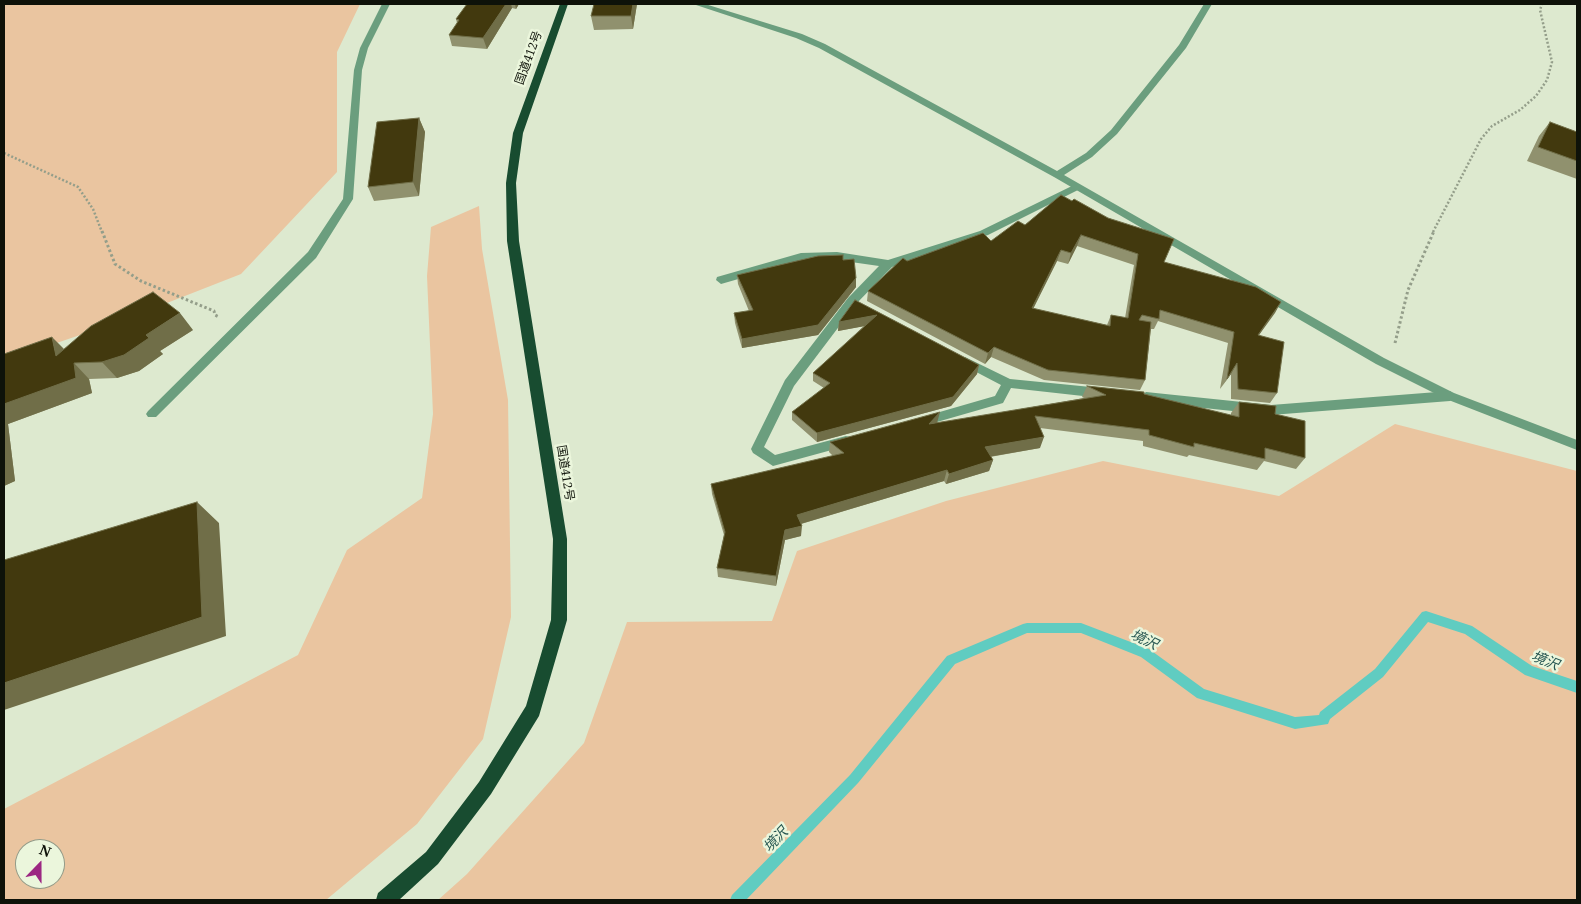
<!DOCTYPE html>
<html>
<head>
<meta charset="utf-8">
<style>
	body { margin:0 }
	#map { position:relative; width:1581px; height:904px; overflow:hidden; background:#dde9cf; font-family:"Noto Serif",serif }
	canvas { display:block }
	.frame { position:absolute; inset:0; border:5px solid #0e1209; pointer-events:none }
	.north { position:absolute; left:15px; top:839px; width:50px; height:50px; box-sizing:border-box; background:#ebf6dc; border:1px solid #939b88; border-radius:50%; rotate:22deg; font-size:14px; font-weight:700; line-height:20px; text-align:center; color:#0e1209 }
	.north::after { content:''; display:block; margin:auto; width:18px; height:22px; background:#9c2782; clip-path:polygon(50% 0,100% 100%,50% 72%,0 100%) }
</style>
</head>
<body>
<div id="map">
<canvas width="1581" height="904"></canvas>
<div class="frame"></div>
<div class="north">N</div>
</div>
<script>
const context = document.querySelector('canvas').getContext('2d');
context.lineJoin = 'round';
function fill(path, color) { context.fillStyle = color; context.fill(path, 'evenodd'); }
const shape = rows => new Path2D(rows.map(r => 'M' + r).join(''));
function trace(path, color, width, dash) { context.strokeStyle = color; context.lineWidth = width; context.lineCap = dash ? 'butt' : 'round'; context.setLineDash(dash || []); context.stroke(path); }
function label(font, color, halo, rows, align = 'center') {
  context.font = font + ' "Noto Serif","Noto Sans JP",serif'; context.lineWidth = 5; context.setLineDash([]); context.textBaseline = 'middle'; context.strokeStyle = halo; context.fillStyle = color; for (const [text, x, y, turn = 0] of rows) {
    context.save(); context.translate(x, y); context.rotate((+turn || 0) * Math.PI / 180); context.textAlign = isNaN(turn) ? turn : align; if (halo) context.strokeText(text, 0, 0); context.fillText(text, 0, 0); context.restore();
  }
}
fill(shape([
	[4,4,360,4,337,52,337,172,241,274,121,321,4,361],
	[479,206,482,249,508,400,511,617,483,739,417,824,326,900,4,900,4,809,298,655,347,550,422,498,433,414,427,276,431,227],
	[25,849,55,849,55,879,25,879],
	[1395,424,1577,471,1577,900,438,900,467,874,584,743,627,622,772,621,797,551,946,501,1103,461,1279,496]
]), '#eac5a0');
fill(shape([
	[1426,611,1472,626,1532,666,1577,681,1577,693,1525,675,1465,634,1428,622,1383,677,1330,719,1328,724,1295,729,1197,698,1141,657,1081,633,1027,633,955,664,858,783,746,900,730,900,732,895,850,775,947,656,1023,624,1027,623,1081,623,1149,649,1204,689,1295,717,1319,715,1320,712,1375,669,1422,612,1426,611]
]), '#60ccc1');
trace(shape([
	[4,153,78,187,93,209,102,232],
	[1433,232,1481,139,1492,126,1520,110,1536,96,1547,80,1552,62,1540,10,1542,4]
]), '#949e8a', 2.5, [2, 2]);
trace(shape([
	[102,231,115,264,141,281,214,311,215,315,219,317],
	[1395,343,1408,290,1434,231]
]), '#949e8a', 3, [2.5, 2.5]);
fill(shape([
	[1076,184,1080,185,1080,189,988,235,892,267,856,304,794,386,764,447,775,455,846,436,850,437,852,441,850,445,773,466,753,453,751,449,785,380,848,298,879,266,837,260,801,261,721,284,716,280,717,277,801,253,837,252,888,260,980,231,1076,184],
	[965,357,1010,379,1101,388,1107,393,1101,398,1011,388,1003,403,923,426,919,424,917,421,919,418,995,396,1001,385,961,364,959,361,961,358,965,357],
	[1450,391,1456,396,1450,401,1271,415,1146,402,1140,397,1146,392,1271,405,1450,391]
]), '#6b9e7e');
fill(shape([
	[382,4,390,4,368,48,362,70,353,199,316,258,156,417,148,417,146,414,148,411,308,252,343,199,354,70,360,48,382,4],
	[693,4,705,4,802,34,825,44,1057,171,1086,153,1111,130,1179,45,1204,4,1212,4,1186,48,1117,134,1092,157,1064,175,1384,358,1454,393,1577,440,1577,450,1446,399,1376,364,1054,177,819,48,796,38,693,4]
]), '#6b9e7e');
fill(shape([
	[560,4,568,4,523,133,516,183,519,241,567,539,567,620,539,716,491,794,438,864,399,900,376,900,378,893,426,852,479,782,526,706,551,620,553,539,507,241,506,183,513,133,560,4]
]), '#184c30');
fill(shape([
	[467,4,519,4,516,9,512,8,487,49,452,46,449,35,457,23,456,19],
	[637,4,633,29,594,30,591,16],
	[419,118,425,132,419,196,374,201,368,187],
	[1550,122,1577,132,1577,179,1527,161,1539,136],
	[1061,195,1164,262,1281,302,1259,335,1277,393,1270,403,1231,399,1231,374,1220,389,1228,343,1158,321,1154,329,1151,329,1145,380,1140,390,1044,380,991,357,985,364,867,301,868,291,907,261,991,241,1025,225],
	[1077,246,1134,265,1125,318,1111,315,1107,325,1033,309,1057,261,1068,264],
	[843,260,856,287,818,335,742,348,735,323,734,313,749,311,738,284,737,275],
	[855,300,979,365,977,374,951,406,817,442,792,420,792,412,824,388,813,381,813,373,864,326,838,331,839,322],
	[193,330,160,351,163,354,139,371,117,378,89,379,92,393,8,424,15,481,4,486,4,354,64,349],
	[1087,386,1144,394,1231,416,1231,413,1239,402,1275,414,1305,458,1296,469,1264,461,1257,470,1189,455,1187,457,1143,446,1143,441,1040,428,1040,448,990,457,993,460,989,471,946,484,944,481,801,524,801,536,785,540,776,586,718,577,717,568,724,535,712,494,711,484,833,456,829,452,830,442,1084,398,1082,397]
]), '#90916e');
fill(shape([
	[506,4,511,4,512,8,487,49,483,38],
	[515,4,519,4,516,9],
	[633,4,637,4,633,29,631,16],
	[419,118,425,132,419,196,413,182],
	[1081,235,1077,246,1068,264,1071,253],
	[1061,250,1057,261,1028,319,1032,308],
	[856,278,856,287,818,335,742,348,742,339],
	[1281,302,1275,313,1251,346,1258,335],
	[180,313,193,330,160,351,163,354,139,371,117,378,102,362],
	[877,315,876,324,838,331,839,322],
	[52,337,68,353,56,356],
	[994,347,991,357,985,364,988,353],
	[74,363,89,379,92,393,8,424,15,481,4,486,4,404],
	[1237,363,1231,374,1220,389,1227,379],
	[979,365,977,374,951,406,817,442,817,433],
	[940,412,937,423,929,424],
	[1044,437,1040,448,982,458,985,447],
	[993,460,989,471,946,484,949,474],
	[947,470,944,481,797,525,797,515],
	[197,502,219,523,226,636,4,710,4,683],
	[802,526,801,536,785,540,776,586,776,576,785,530]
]), '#706e48');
const building = shape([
	[467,4,506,4,483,38,449,35,459,20,456,19,467,4],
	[594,4,633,4,631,16,591,16,594,4],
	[419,118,413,182,368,187,377,122,419,118],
	[1550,122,1577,132,1577,161,1538,147,1550,122],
	[1061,195,1072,201,1074,199,1108,218,1174,239,1164,262,1256,287,1281,302,1258,335,1284,342,1277,393,1238,389,1237,363,1227,379,1234,332,1160,310,1159,319,1142,315,1139,320,1151,322,1145,380,1048,370,994,347,988,353,868,291,903,258,907,261,983,233,991,241,1018,221,1025,225,1061,195],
	[1081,235,1138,254,1128,318,1111,315,1110,326,1032,308,1061,250,1071,253,1081,235],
	[843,255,843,260,854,259,856,278,818,325,742,339,734,313,753,310,737,275,818,256,843,255],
	[153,292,180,313,146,335,149,338,124,355,102,362,74,363,76,378,4,404,4,354,52,337,56,356,91,326,153,292],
	[855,300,979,365,953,397,817,433,792,412,830,383,813,373,877,315,839,322,855,300],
	[1087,386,1144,392,1144,394,1239,417,1239,402,1276,406,1275,414,1305,421,1305,458,1265,448,1265,459,1194,443,1194,447,1149,435,1149,430,1035,416,1044,437,985,447,993,460,949,474,947,470,797,515,802,526,785,530,776,576,717,568,725,532,711,484,844,453,830,442,940,412,929,424,1106,395,1087,386],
	[197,502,202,617,4,683,4,560,197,502]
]);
fill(building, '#42390e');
trace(building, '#706e48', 1);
label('12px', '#0e1209', '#ebf6dc', [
	["国道412号",529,58,-70],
	["国道412号",565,473,81]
]);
label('italic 14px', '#265651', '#ebf6dc', [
	["境沢",1144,640,26],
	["境沢",1545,661,22],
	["境沢",776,840,-46]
]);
</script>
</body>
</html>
